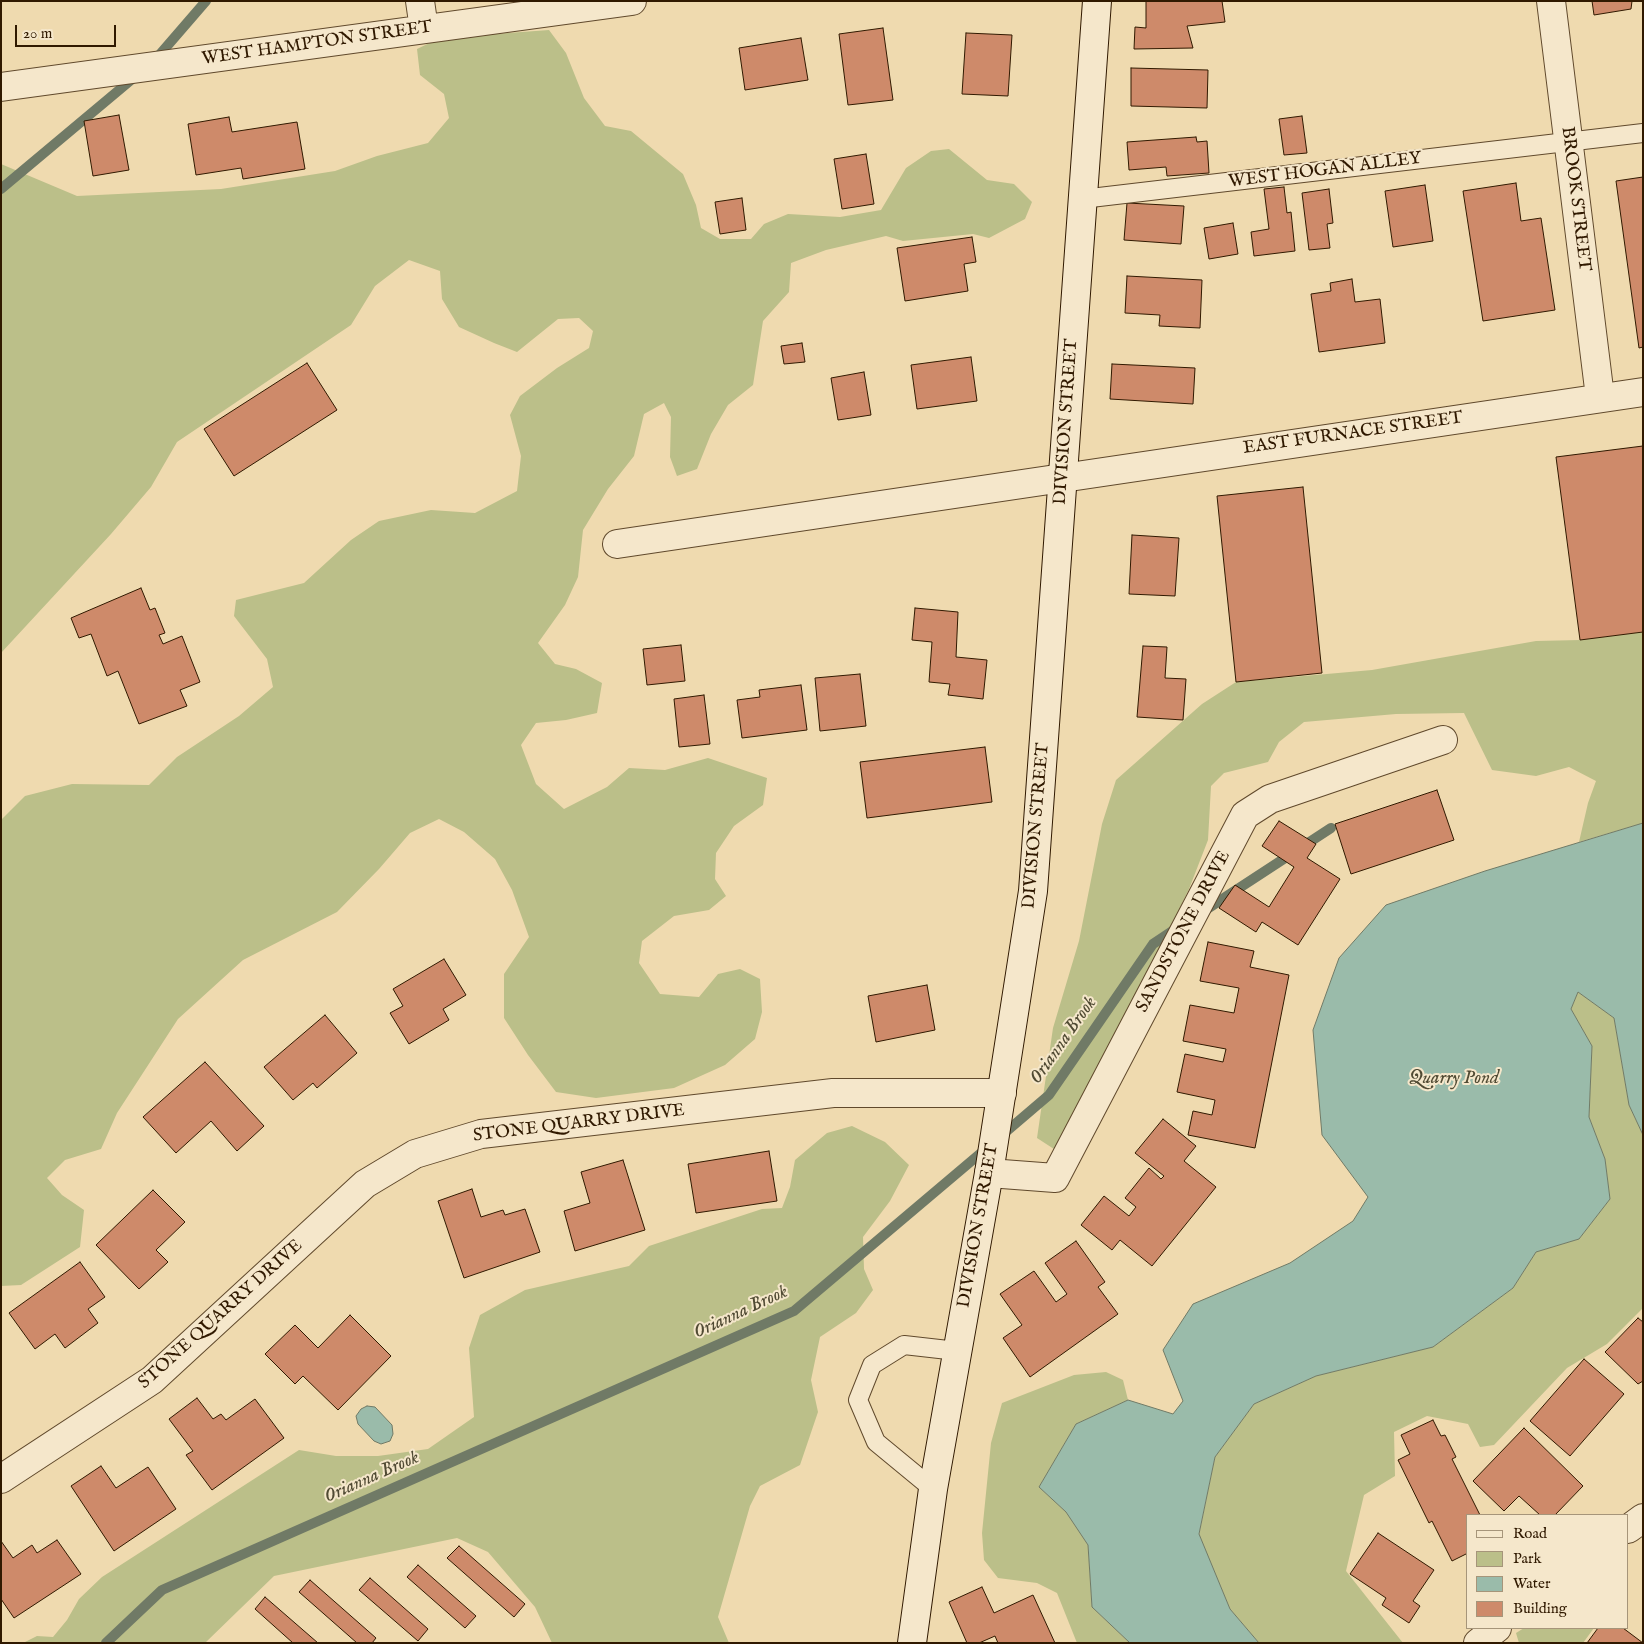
<!DOCTYPE html>
<html>
<head>
<meta charset="utf-8">
<style>
	body { margin:0 }
	#map { position:relative; width:1644px; height:1644px; overflow:hidden; background:#efdaaf; font-family:"IM FELL English",serif }
	canvas { display:block }
	.frame { position:absolute; inset:0; border:2px solid #301900; pointer-events:none }
	.legend { position:absolute; left:1466px; top:1514px; width:162px; height:115px; box-sizing:border-box; background:#f5e7cb; border:1px solid #a6957a; margin:0; padding:6px 9px; list-style:none; font-size:15px; color:#301900 }
	.legend li { display:flex; align-items:center; gap:10px; height:25px }
	.legend b { width:25px; border:1px solid #a6957a }
	.scale { position:absolute; left:15px; top:25px; width:101px; height:22px; box-sizing:border-box; border:2px solid #301900; border-top:0; padding-left:6px; font-size:15px; line-height:18px; white-space:nowrap; color:#301900; -webkit-text-stroke:4px #f5e7cb; paint-order:stroke }
</style>
</head>
<body>
<div id="map">
<canvas width="1644" height="1644"></canvas>
<div class="frame"></div>
<ul class="legend">
<li><b style="height:6px;background:#f5e7cb"></b>Road</li>
<li><b style="height:14px;background:#bbbf89"></b>Park</li>
<li><b style="height:14px;background:#9abbaa"></b>Water</li>
<li><b style="height:14px;background:#ce8a6a"></b>Building</li>
</ul>
<div class="scale">20 m</div>
</div>
<script>
const context = document.querySelector('canvas').getContext('2d');
context.lineJoin = 'round';
function fill(path, color) { context.fillStyle = color; context.fill(path, 'evenodd'); }
const shape = rows => new Path2D(rows.map(r => 'M' + r).join(''));
function trace(path, color, width, dash) { context.strokeStyle = color; context.lineWidth = width; context.lineCap = dash ? 'butt' : 'round'; context.setLineDash(dash || []); context.stroke(path); }
function label(font, color, halo, rows, align = 'center') {
  context.font = font + ' "IM FELL English",serif'; context.lineWidth = 4; context.setLineDash([]); context.textBaseline = 'middle'; context.strokeStyle = halo; context.fillStyle = color; for (const [text, x, y, turn = 0] of rows) {
    context.save(); context.translate(x, y); context.rotate((+turn || 0) * Math.PI / 180); context.textAlign = isNaN(turn) ? turn : align; if (halo) context.strokeText(text, 0, 0); context.fillText(text, 0, 0); context.restore();
  }
}
fill(shape([
	[549,30,566,53,584,98,605,126,631,131,683,174,696,205,701,228,720,239,751,239,764,224,788,214,840,217,881,210,906,168,931,151,949,149,987,180,1014,184,1032,202,1025,219,989,238,973,234,903,241,886,236,826,250,791,263,789,292,763,321,753,385,728,405,711,434,697,469,677,476,670,457,671,417,664,403,644,414,634,456,608,489,583,530,578,577,565,605,538,643,555,664,576,669,602,683,597,713,566,720,536,723,521,745,536,784,564,809,607,787,629,768,665,770,708,758,767,778,763,805,734,826,716,853,715,879,726,896,709,910,674,916,642,941,639,963,660,994,699,997,718,974,740,969,760,979,762,1012,755,1039,725,1065,674,1088,596,1098,556,1092,528,1055,504,1018,504,974,529,937,512,890,495,859,464,832,439,819,410,833,379,869,337,912,243,960,178,1019,117,1113,101,1149,65,1160,47,1178,62,1195,84,1210,80,1247,21,1285,1,1286,1,820,25,796,72,784,149,785,177,757,239,716,273,687,267,659,234,616,236,600,304,583,351,540,379,521,431,510,475,513,517,491,521,456,510,415,520,396,557,368,589,348,593,331,579,318,558,319,517,352,494,343,459,327,442,299,440,271,409,260,375,286,351,325,177,442,151,487,111,534,1,653,1,164,77,196,221,189,335,171,377,156,428,143,449,118,444,94,420,75,417,49,440,38],
	[1643,632,1643,823,1579,842,1588,803,1596,781,1569,767,1536,776,1492,770,1464,713,1396,714,1304,722,1279,742,1268,762,1224,773,1211,786,1208,840,1189,889,1123,1024,1057,1151,1037,1138,1053,1028,1079,941,1102,824,1116,780,1202,704,1236,682,1372,670,1536,641,1580,640],
	[1578,992,1614,1018,1629,1105,1643,1135,1643,1308,1607,1344,1567,1368,1494,1445,1480,1447,1468,1424,1427,1416,1394,1432,1395,1476,1364,1495,1346,1571,1403,1643,1259,1643,1230,1609,1199,1535,1215,1457,1254,1404,1316,1376,1433,1347,1513,1288,1536,1252,1579,1239,1610,1199,1605,1159,1589,1117,1592,1046,1571,1009],
	[852,1126,885,1142,909,1165,890,1201,863,1237,864,1269,873,1290,856,1313,820,1337,811,1380,818,1412,800,1465,760,1486,750,1506,718,1617,729,1643,552,1643,535,1607,488,1552,457,1538,274,1576,205,1643,23,1643,37,1636,53,1637,67,1620,79,1599,102,1577,299,1450,336,1456,378,1456,428,1449,474,1417,469,1348,480,1315,525,1290,629,1266,649,1246,762,1209,782,1208,790,1187,795,1160,827,1133],
	[1106,1372,1123,1380,1128,1400,1076,1424,1039,1487,1066,1512,1088,1545,1092,1607,1130,1643,1077,1643,1057,1593,1037,1583,998,1578,984,1560,982,1533,991,1443,1002,1403,1074,1375],
	[1524,1628,1594,1628,1583,1643,1519,1643,1516,1633]
]), '#bbbf89');
const water = shape([
	[1643,823,1643,1135,1629,1105,1614,1018,1578,992,1571,1009,1592,1046,1589,1117,1605,1159,1610,1199,1579,1239,1536,1252,1513,1288,1433,1347,1316,1376,1254,1404,1215,1457,1199,1534,1230,1609,1259,1643,1130,1643,1092,1607,1088,1545,1066,1512,1039,1487,1076,1424,1128,1400,1173,1414,1183,1401,1163,1350,1193,1304,1290,1263,1353,1221,1368,1197,1322,1135,1313,1030,1339,958,1386,905,1485,871,1643,823],
	[367,1406,375,1407,392,1425,393,1434,390,1441,381,1444,374,1441,358,1424,356,1416,361,1409,367,1406]
]);
fill(water, '#9abbaa');
trace(water, '#707a66', 1);
trace(shape([
	[155,60,206,1],
	[1,189,137,75],
	[1204,911,1331,828],
	[1001,1136,1049,1095,1153,944,1177,928],
	[106,1643,162,1590,794,1311,988,1147]
]), '#707a66', 10);
const building = shape([
	[1146,1,1222,1,1225,22,1187,26,1193,48,1134,49,1135,27,1146,28,1146,1],
	[1592,1,1632,1,1631,9,1594,15,1592,1],
	[883,28,893,100,848,105,839,34,883,28],
	[966,33,1012,35,1008,96,962,94,966,33],
	[801,38,808,80,745,90,739,48,801,38],
	[1131,68,1208,70,1207,108,1131,106,1131,68],
	[119,115,129,170,93,176,84,121,119,115],
	[1302,116,1307,153,1284,155,1279,119,1302,116],
	[229,117,232,132,297,122,305,169,243,179,241,168,196,175,188,124,229,117],
	[1196,137,1197,142,1207,141,1209,173,1167,176,1166,167,1129,170,1127,142,1196,137],
	[866,154,874,204,842,209,834,159,866,154],
	[1643,177,1643,347,1639,348,1616,181,1643,177],
	[1516,183,1521,221,1541,218,1555,310,1483,321,1463,191,1516,183],
	[1425,185,1433,241,1393,247,1385,191,1425,185],
	[1284,187,1287,213,1291,212,1295,251,1254,256,1251,232,1269,229,1264,189,1284,187],
	[1329,189,1333,223,1327,224,1330,248,1309,250,1302,193,1329,189],
	[742,198,746,230,720,234,715,202,742,198],
	[1127,203,1184,206,1181,244,1124,240,1127,203],
	[1233,223,1238,254,1209,259,1204,228,1233,223],
	[972,237,976,262,964,264,968,291,905,301,897,248,972,237],
	[1127,276,1202,280,1200,328,1159,326,1160,315,1125,313,1127,276],
	[1352,279,1355,302,1380,299,1385,343,1319,352,1311,294,1331,291,1330,283,1352,279],
	[802,343,805,362,784,364,781,346,802,343],
	[971,357,977,401,917,409,911,365,971,357],
	[307,363,337,410,234,476,204,429,307,363],
	[1112,364,1195,368,1193,404,1110,399,1112,364],
	[864,372,871,415,838,420,831,378,864,372],
	[1643,446,1643,632,1580,640,1556,457,1643,446],
	[1303,487,1322,673,1236,682,1217,496,1303,487],
	[1132,535,1179,538,1175,596,1129,594,1132,535],
	[141,588,150,610,155,608,165,633,159,635,163,644,182,636,200,682,180,690,187,706,139,724,118,671,107,676,91,634,79,638,71,618,141,588],
	[915,608,958,612,956,657,987,660,983,699,948,695,950,684,929,682,932,642,912,640,915,608],
	[681,645,685,681,647,685,643,649,681,645],
	[1143,646,1167,647,1165,678,1186,679,1183,720,1137,717,1143,646],
	[860,674,866,726,820,731,815,678,860,674],
	[801,685,807,730,742,738,737,700,760,697,759,690,801,685],
	[704,695,710,744,679,747,674,699,704,695],
	[985,747,992,802,867,818,860,762,985,747],
	[1437,790,1454,840,1351,874,1335,824,1437,790],
	[1279,821,1316,844,1307,858,1340,879,1298,945,1262,922,1256,932,1219,908,1235,885,1269,907,1294,867,1262,846,1279,821],
	[1208,942,1254,951,1250,967,1289,975,1255,1148,1188,1135,1193,1111,1212,1115,1215,1100,1177,1092,1185,1054,1223,1062,1226,1049,1183,1041,1190,1005,1234,1013,1239,988,1200,981,1208,942],
	[444,959,466,995,443,1009,449,1020,409,1044,390,1013,403,1006,393,989,444,959],
	[927,985,935,1030,876,1042,868,996,927,985],
	[325,1015,357,1053,317,1088,313,1083,293,1100,264,1067,325,1015],
	[205,1062,264,1126,237,1151,211,1121,176,1153,143,1117,205,1062],
	[1163,1119,1196,1146,1184,1161,1216,1187,1152,1266,1120,1240,1112,1250,1081,1225,1104,1196,1129,1216,1136,1207,1125,1198,1149,1168,1161,1179,1164,1176,1135,1153,1163,1119],
	[769,1151,777,1201,696,1213,688,1164,769,1151],
	[623,1160,645,1230,575,1251,564,1211,590,1203,581,1172,623,1160],
	[472,1189,481,1217,503,1210,505,1215,525,1209,540,1252,464,1278,438,1201,472,1189],
	[153,1190,185,1222,156,1250,168,1262,139,1289,96,1245,153,1190],
	[1076,1241,1105,1282,1098,1287,1118,1314,1030,1377,1003,1338,1022,1325,1000,1294,1034,1271,1056,1302,1067,1294,1045,1263,1076,1241],
	[80,1262,105,1297,88,1309,98,1323,65,1348,55,1334,35,1349,9,1313,80,1262],
	[350,1315,391,1356,338,1410,303,1376,295,1384,265,1354,295,1325,318,1348,350,1315],
	[1638,1318,1643,1322,1643,1381,1638,1384,1605,1352,1638,1318],
	[1584,1359,1624,1394,1570,1456,1530,1421,1584,1359],
	[197,1398,213,1419,221,1414,226,1420,255,1399,284,1438,212,1490,186,1455,193,1451,169,1419,197,1398],
	[1433,1420,1441,1436,1445,1435,1456,1457,1452,1459,1480,1515,1468,1515,1468,1553,1452,1561,1432,1521,1429,1523,1398,1460,1410,1454,1401,1435,1433,1420],
	[1524,1428,1583,1486,1555,1515,1540,1515,1519,1496,1504,1511,1473,1481,1524,1428],
	[101,1466,116,1488,148,1467,176,1509,114,1551,71,1486,101,1466],
	[1378,1533,1434,1570,1413,1601,1420,1606,1409,1623,1382,1605,1386,1598,1350,1574,1378,1533],
	[57,1540,81,1574,14,1618,1,1599,1,1541,13,1558,32,1545,37,1553,57,1540],
	[459,1546,525,1604,514,1617,447,1558,459,1546],
	[418,1565,476,1616,465,1628,407,1577,418,1565],
	[370,1578,428,1629,418,1641,359,1590,370,1578],
	[310,1580,376,1638,372,1643,357,1643,299,1592,310,1580],
	[982,1587,994,1613,1033,1595,1055,1643,998,1643,995,1636,979,1643,967,1643,949,1602,982,1587],
	[265,1597,318,1643,293,1643,255,1609,265,1597],
	[1598,1628,1623,1628,1643,1643,1587,1643,1598,1628]
]);
fill(building, '#ce8a6a');
trace(building, '#301900', 1);
const lane = shape([
	[1082,199,1643,133],
	[933,1489,876,1442,858,1400,872,1365,904,1345,957,1351]
]);
const street = shape([
	[420,1,424,29],
	[1551,1,1600,397],
	[1,87,632,1],
	[617,544,1643,392],
	[989,1173,1055,1178,1245,815,1270,799,1443,740],
	[1,1479,152,1380,365,1184,415,1154,481,1134,833,1093,1002,1093],
	[1628,1529,1643,1518],
	[1478,1643,1497,1628]
]);
const secondary = shape([
	[912,1643,933,1489,989,1173,1033,891,1097,1]
]);
trace(lane, '#60492c', 20);
trace(street, '#60492c', 30);
trace(secondary, '#301900', 30);
trace(lane, '#f5e7cb', 18);
trace(street, '#f5e7cb', 28);
trace(secondary, '#f5e7cb', 28);
label('18px', '#301900', '#f5e7cb', [
	["WEST HAMPTON STREET",317,44,-8],
	["WEST HOGAN ALLEY",1325,171,-7],
	["BROOK STREET",1575,199,83],
	["DIVISION STREET",1067,422,-86],
	["EAST FURNACE STREET",1353,434,-8],
	["DIVISION STREET",1037,826,-85],
	["SANDSTONE DRIVE",1184,932,-62],
	["STONE QUARRY DRIVE",579,1124,-7],
	["DIVISION STREET",979,1226,-80],
	["STONE QUARRY DRIVE",221,1315,-42]
]);
label('italic 19px', '#504a33', '#f5e7cb', [
	["Orianna Brook",1064,1041,-55],
	["Quarry Pond",1454,1079],
	["Orianna Brook",741,1313,-25],
	["Orianna Brook",372,1478,-24]
]);
</script>
</body>
</html>
